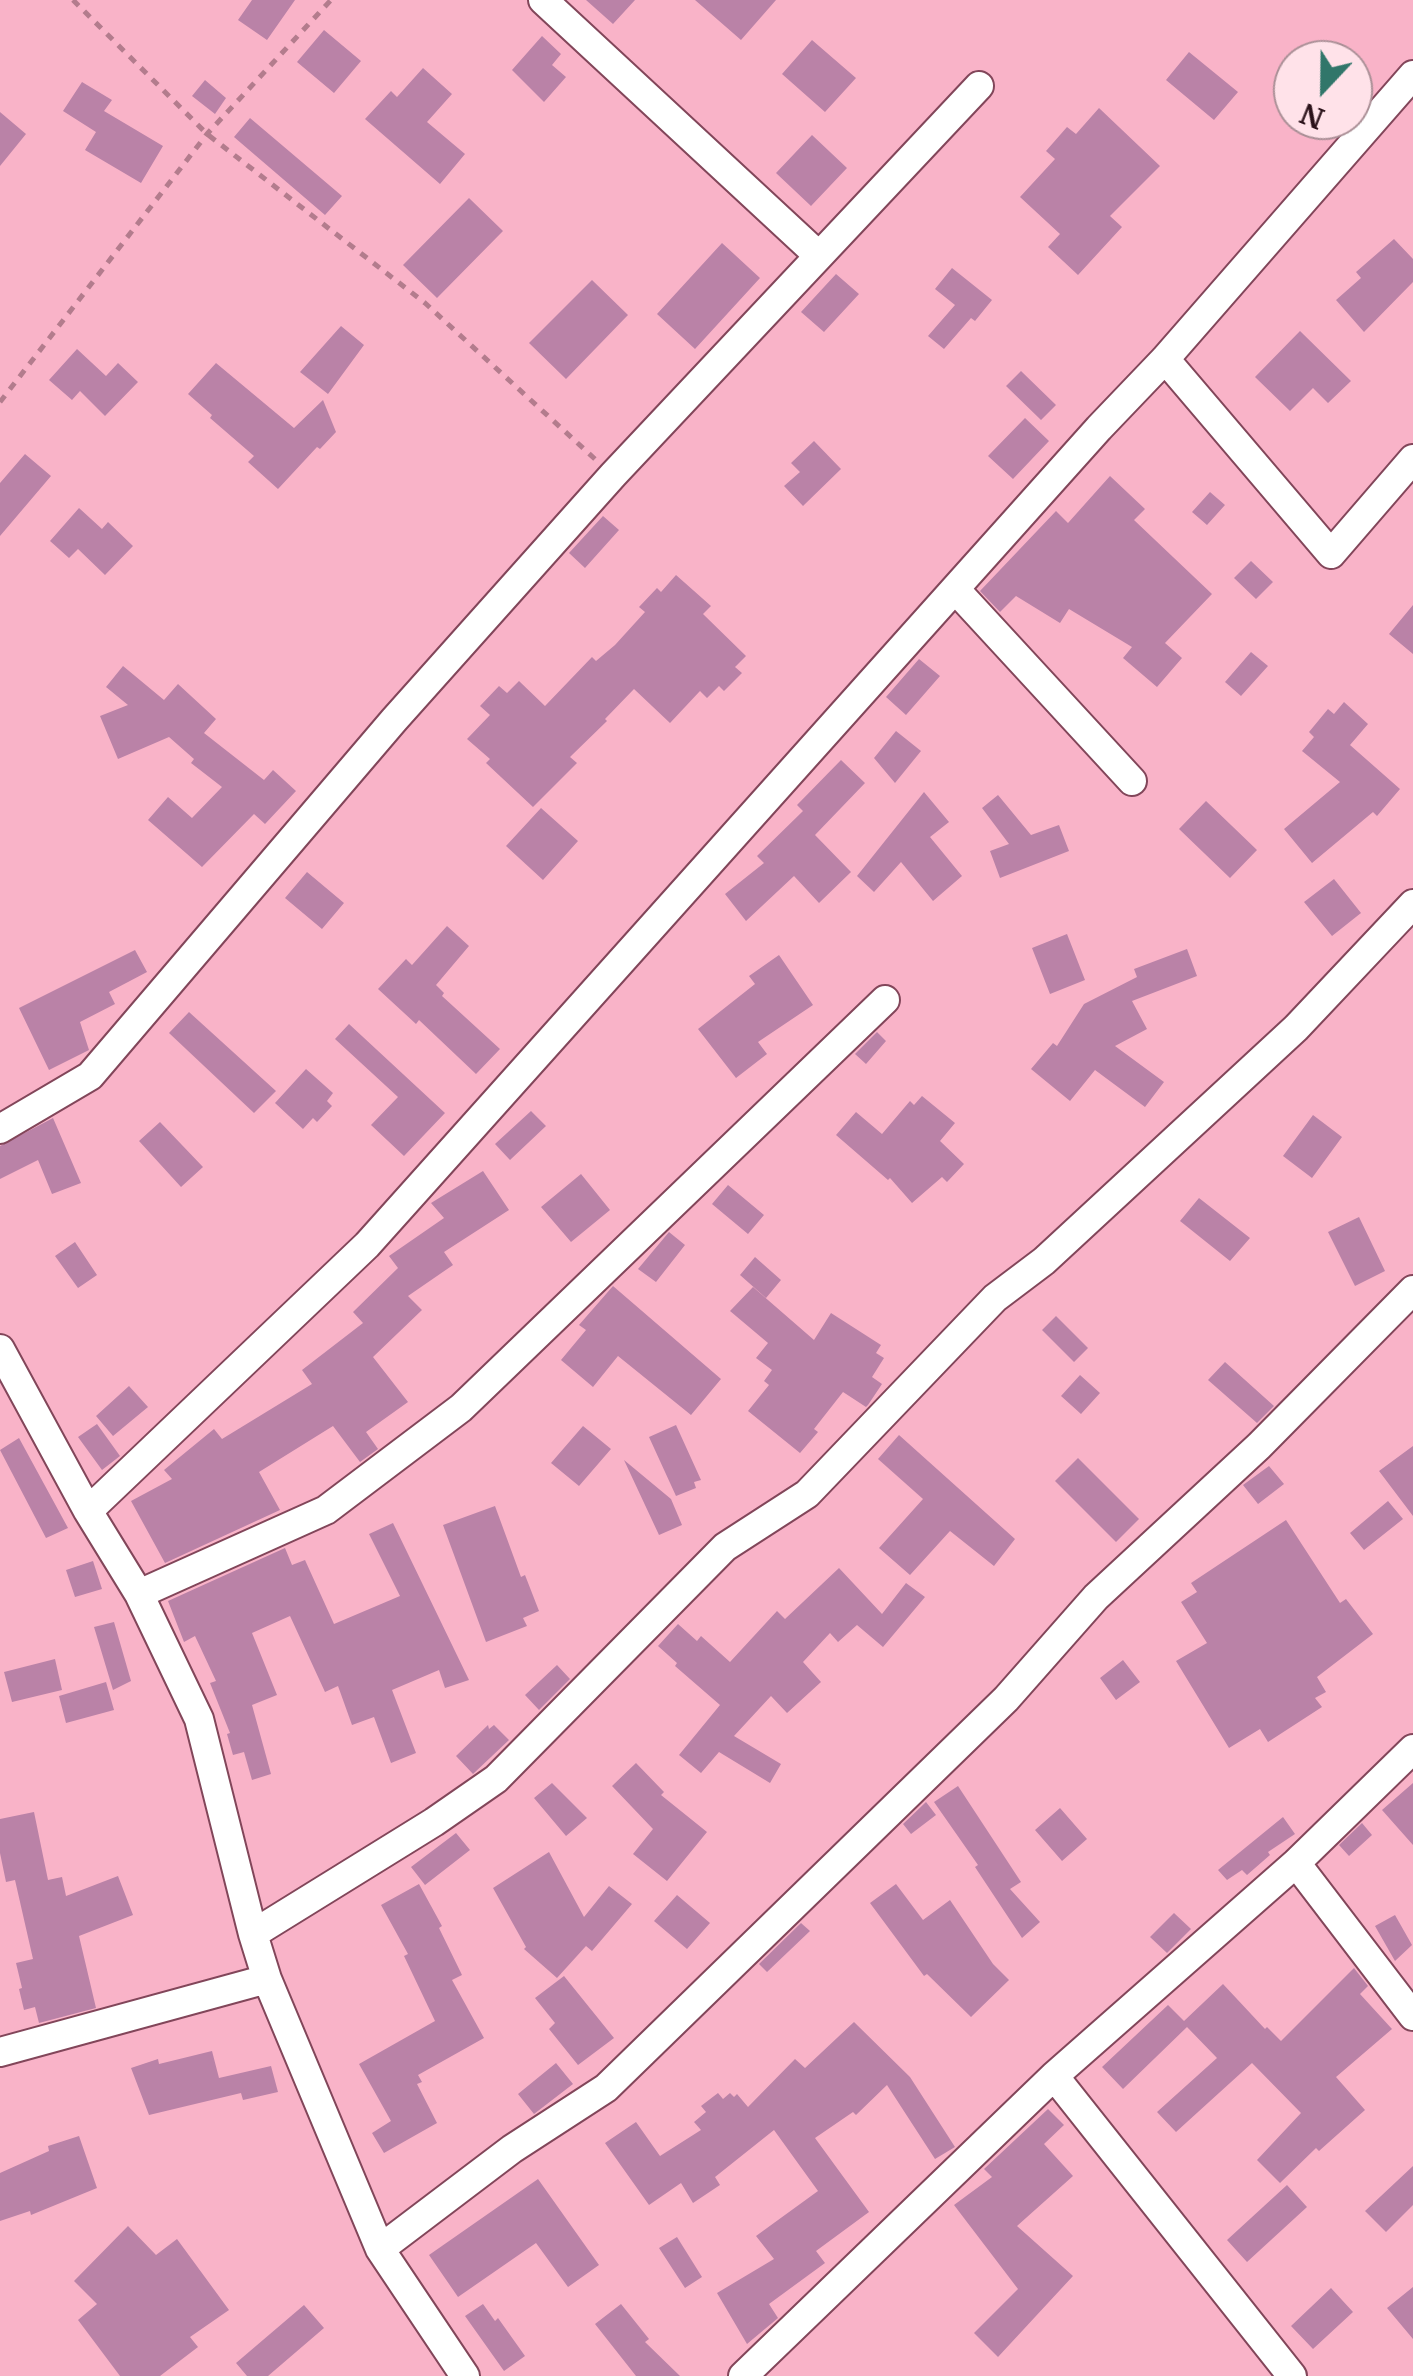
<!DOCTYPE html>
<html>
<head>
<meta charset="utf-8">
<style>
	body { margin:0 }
	#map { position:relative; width:1413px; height:2376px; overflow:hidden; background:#f9b3c8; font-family:Merriweather,serif }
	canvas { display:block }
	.north { position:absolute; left:1273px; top:40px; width:100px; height:100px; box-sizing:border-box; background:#ffe2e9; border:2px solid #aa8f96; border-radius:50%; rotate:202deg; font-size:28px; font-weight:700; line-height:40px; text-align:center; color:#2b121a }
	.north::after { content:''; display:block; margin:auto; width:35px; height:45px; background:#31766a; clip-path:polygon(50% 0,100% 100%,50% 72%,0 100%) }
</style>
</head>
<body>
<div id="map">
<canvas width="1413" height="2376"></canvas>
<div class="north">N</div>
</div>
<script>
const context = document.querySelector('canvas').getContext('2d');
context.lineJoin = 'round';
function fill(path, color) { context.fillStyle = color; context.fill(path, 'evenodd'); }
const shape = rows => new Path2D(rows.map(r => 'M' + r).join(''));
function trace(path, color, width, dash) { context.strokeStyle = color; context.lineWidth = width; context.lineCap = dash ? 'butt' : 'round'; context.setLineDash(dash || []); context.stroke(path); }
fill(shape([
	[252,0,295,0,267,40,238,20],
	[586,0,635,0,613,24],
	[695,0,776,0,741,40],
	[324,30,361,61,334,93,297,62],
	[542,36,561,54,552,65,566,77,544,102,512,70],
	[812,40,856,78,825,112,782,74],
	[1189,52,1238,92,1214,120,1166,80],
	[423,68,452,94,427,122,465,154,440,184,365,119,391,91,397,97],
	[205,80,226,98,215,114,192,96],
	[82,82,112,100,104,111,163,146,141,183,85,150,96,132,63,111],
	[1099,108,1160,166,1110,216,1122,227,1078,275,1048,247,1060,234,1020,197,1055,159,1046,151,1067,127,1076,134],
	[0,112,26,134,0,166],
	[250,118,342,196,325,215,234,137],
	[812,135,847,168,811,206,776,173],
	[469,198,503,231,437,298,403,265],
	[1394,239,1413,259,1413,282,1364,332,1336,300,1361,278,1356,272],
	[722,243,760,278,695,349,657,314],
	[952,268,992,300,975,321,971,318,944,349,928,336,955,305,935,289],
	[836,274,859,294,824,332,801,312],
	[592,280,628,315,566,379,529,343],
	[341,326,364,345,328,394,300,372],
	[1300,331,1351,381,1328,403,1313,388,1290,411,1255,377],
	[77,349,106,376,118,363,138,382,105,416,80,391,72,400,49,380],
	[216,363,294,428,323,400,336,432,320,449,317,447,278,489,248,462,254,456,210,418,212,415,188,394],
	[1021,371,1056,405,1041,420,1006,386],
	[1025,418,1049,441,1013,479,988,456],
	[814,441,841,469,803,506,784,486,800,472,791,463],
	[25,454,51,476,0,536,0,483],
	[1110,476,1145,509,1134,520,1212,594,1165,643,1182,658,1157,687,1123,658,1132,647,1069,609,1060,623,1016,596,1000,612,980,591,1056,511,1068,523],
	[1210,492,1225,505,1207,525,1192,512],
	[79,508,102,529,108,522,133,546,105,575,78,549,69,558,50,541],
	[603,516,619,530,585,568,569,553],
	[1251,561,1273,582,1256,599,1234,578],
	[676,575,711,606,703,614,746,656,735,667,742,673,724,691,719,686,707,698,700,691,670,723,634,689,605,719,607,721,570,757,577,763,533,807,486,763,490,759,467,739,490,715,480,706,499,686,507,693,519,681,545,706,592,657,596,661,615,645,645,612,639,607,657,588,661,592],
	[1413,605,1413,654,1389,634],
	[1251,652,1268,666,1241,696,1225,682],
	[919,659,940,676,906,715,886,697],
	[123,666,164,700,178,684,216,719,204,733,264,780,273,770,296,791,265,824,254,814,202,867,148,820,168,797,192,818,222,787,191,763,194,759,169,737,118,759,100,716,128,705,106,687],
	[1344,702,1368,724,1350,745,1400,789,1377,816,1373,812,1312,863,1284,829,1340,782,1302,751,1314,737,1309,732,1328,709,1334,714],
	[896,731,921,751,895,783,874,758],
	[841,760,865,783,815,835,851,872,819,903,794,876,746,921,725,894,764,863,757,856,803,811,797,805],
	[924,792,949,822,930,837,962,876,933,901,901,862,874,892,857,876],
	[998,795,1031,835,1059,825,1069,851,1000,878,990,851,1009,844,982,808],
	[1206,801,1257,850,1230,878,1179,829],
	[541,808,578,841,543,880,506,846],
	[307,872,344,903,322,929,285,898],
	[1334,879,1361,913,1332,936,1304,902],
	[447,926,469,946,436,985,444,993,442,996,500,1049,476,1074,419,1020,416,1024,378,989,406,959,412,965],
	[1067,934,1085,980,1050,994,1032,948],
	[1187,949,1197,976,1132,1001,1147,1029,1115,1046,1164,1082,1145,1107,1095,1070,1070,1101,1031,1069,1053,1043,1057,1046,1084,1004,1137,977,1134,969],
	[135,950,147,972,109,992,115,1004,80,1022,89,1050,49,1070,19,1008],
	[779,955,813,1005,758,1042,767,1054,736,1078,698,1029,755,984,749,976],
	[189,1012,276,1091,254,1113,169,1033],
	[349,1024,445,1113,404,1156,371,1125,398,1097,335,1039],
	[877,1032,886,1041,866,1064,855,1054],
	[306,1069,333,1093,327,1101,332,1106,317,1122,313,1118,303,1129,275,1103],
	[922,1096,955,1123,940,1141,964,1164,947,1182,942,1177,912,1203,890,1178,888,1180,836,1135,856,1112,882,1134,910,1101,914,1105],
	[531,1111,546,1126,510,1160,495,1144],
	[1313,1115,1342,1137,1312,1178,1283,1156],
	[53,1118,81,1183,52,1194,38,1160,0,1179,0,1146],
	[160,1122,203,1167,181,1187,139,1141],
	[483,1171,509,1210,444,1252,453,1265,408,1296,422,1310,373,1357,408,1402,366,1432,378,1449,360,1462,333,1426,259,1472,280,1510,165,1563,131,1501,172,1479,164,1470,214,1429,222,1439,312,1384,302,1370,363,1323,353,1312,398,1268,389,1256,444,1218,431,1203],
	[581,1174,610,1210,571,1242,541,1207],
	[728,1185,764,1215,748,1234,712,1204],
	[1199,1198,1250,1238,1230,1261,1180,1221],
	[1359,1217,1385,1271,1355,1286,1328,1232],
	[669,1232,685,1245,656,1282,638,1269],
	[75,1242,97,1275,78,1288,55,1256],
	[755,1257,781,1280,766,1298,740,1275],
	[613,1286,721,1379,691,1415,618,1356,593,1387,561,1360,586,1330,579,1325],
	[753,1287,814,1340,831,1313,881,1345,876,1353,884,1358,872,1377,882,1384,868,1405,866,1407,843,1392,814,1429,818,1432,800,1453,748,1411,769,1385,764,1381,772,1370,756,1358,768,1343,730,1311],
	[1056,1316,1088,1348,1074,1362,1042,1330],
	[1225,1362,1274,1406,1257,1423,1208,1380],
	[1080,1375,1100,1393,1081,1414,1061,1396],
	[129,1386,148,1407,113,1436,96,1416],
	[97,1424,120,1456,102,1470,78,1437],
	[676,1425,701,1480,694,1482,696,1488,676,1496,649,1437],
	[583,1426,611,1449,579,1486,551,1463],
	[899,1435,1015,1539,994,1566,950,1531,910,1575,879,1548,923,1499,878,1459],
	[19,1438,68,1528,46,1538,0,1450],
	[1413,1446,1413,1516,1379,1471],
	[1078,1458,1139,1519,1116,1542,1055,1481],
	[624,1460,671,1499,682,1525,659,1535],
	[1269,1466,1284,1484,1258,1504,1243,1485],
	[1388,1501,1403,1519,1364,1550,1350,1533],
	[495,1506,521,1577,525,1575,539,1611,523,1618,527,1626,486,1642,443,1525],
	[1286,1520,1340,1603,1346,1599,1373,1634,1317,1677,1326,1692,1315,1698,1322,1707,1268,1742,1260,1729,1229,1748,1176,1661,1207,1643,1181,1602,1197,1592,1191,1583],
	[393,1523,469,1680,445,1688,439,1670,392,1690,416,1753,391,1763,374,1717,352,1725,338,1686,325,1692,290,1616,252,1633,277,1695,252,1705,271,1774,252,1780,244,1752,233,1755,227,1734,230,1733,210,1683,216,1681,195,1636,184,1642,168,1601,285,1548,292,1565,305,1560,334,1624,400,1596,369,1534],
	[93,1561,102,1589,75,1597,66,1570],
	[839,1568,882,1614,906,1583,925,1597,883,1647,857,1625,838,1642,830,1633,803,1662,821,1682,787,1713,771,1696,734,1736,781,1764,770,1783,719,1752,701,1773,679,1755,720,1705,675,1666,677,1663,658,1646,678,1624,697,1641,701,1636,730,1662,777,1611,785,1619],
	[114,1622,131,1681,113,1690,94,1627],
	[55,1659,62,1690,12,1702,4,1672],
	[1123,1660,1140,1682,1116,1700,1100,1678],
	[557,1665,570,1679,539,1710,525,1695],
	[106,1682,114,1710,66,1723,59,1696],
	[488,1725,489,1729,494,1725,509,1740,473,1774,456,1756],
	[636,1763,664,1792,661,1795,707,1832,667,1881,633,1854,653,1829,612,1786],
	[552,1783,587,1818,566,1836,534,1798],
	[1413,1783,1413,1845,1382,1810],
	[958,1786,1021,1882,1010,1889,1040,1922,1022,1938,975,1867,978,1865,934,1802],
	[926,1802,936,1815,911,1834,903,1824],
	[1060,1808,1087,1839,1062,1861,1035,1830],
	[34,1812,48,1880,62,1877,66,1896,118,1876,133,1915,79,1936,96,2008,39,2023,35,2007,24,2010,19,1989,22,1988,16,1963,33,1959,15,1880,6,1882,0,1853,0,1819],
	[1283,1817,1295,1834,1268,1852,1270,1855,1247,1875,1242,1870,1227,1880,1218,1870],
	[1362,1823,1372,1835,1349,1856,1339,1845],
	[456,1833,470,1850,425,1885,411,1867],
	[549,1852,584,1917,609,1886,632,1904,592,1951,586,1946,557,1978,524,1949,526,1947,493,1888],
	[419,1884,442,1926,439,1928,462,1975,452,1980,484,2038,418,2075,422,2082,417,2084,437,2123,384,2153,372,2133,391,2121,359,2064,435,2021,404,1956,408,1954,381,1905],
	[896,1884,923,1920,950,1900,993,1964,1009,1980,971,2017,927,1974,924,1976,870,1903],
	[677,1895,710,1923,687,1949,654,1921],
	[1174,1913,1191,1929,1167,1953,1150,1937],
	[1395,1915,1412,1945,1395,1961,1375,1926],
	[801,1923,810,1931,767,1972,759,1964],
	[1354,1968,1368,1986,1360,1994,1392,2029,1336,2077,1365,2110,1319,2151,1316,2148,1280,2183,1257,2160,1301,2113,1252,2063,1176,2132,1157,2112,1217,2058,1187,2027,1123,2089,1102,2067,1168,2005,1184,2021,1223,1984,1265,2029,1267,2027,1281,2041],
	[564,1976,614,2038,578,2065,549,2029,555,2023,535,1998],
	[854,2022,910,2077,955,2147,935,2159,887,2085,856,2115,853,2112,815,2138,869,2212,816,2251,825,2263,769,2304,778,2318,747,2344,717,2293,774,2259,756,2236,818,2191,774,2130,715,2177,720,2185,693,2203,681,2183,649,2205,605,2143,636,2122,660,2156,701,2130,694,2122,706,2112,701,2106,718,2093,723,2099,730,2093,734,2097,737,2094,748,2107,795,2059,805,2068],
	[212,2051,219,2078,271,2066,278,2092,243,2100,241,2093,149,2115,131,2068,158,2059,159,2064],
	[556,2063,573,2084,534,2114,518,2094],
	[1048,2109,1064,2125,1044,2144,1073,2176,1017,2226,1073,2276,998,2357,974,2333,1018,2289,954,2205,992,2177,984,2169],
	[79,2136,97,2188,31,2215,30,2211,0,2221,0,2173,49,2151,48,2146],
	[1413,2166,1413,2205,1386,2232,1365,2211],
	[538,2179,599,2265,568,2287,536,2243,458,2297,429,2255],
	[1287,2185,1307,2207,1247,2262,1227,2240],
	[128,2226,156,2255,177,2239,229,2310,190,2337,198,2347,160,2376,120,2376,78,2320,97,2304,74,2281],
	[677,2237,702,2277,685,2288,659,2248],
	[1413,2287,1413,2339,1387,2308],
	[1331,2288,1353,2312,1313,2349,1291,2326],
	[483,2304,495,2321,498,2318,525,2356,504,2371,465,2316],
	[621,2304,649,2339,645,2342,680,2376,636,2376,595,2324],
	[304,2305,324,2328,268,2376,247,2376,236,2363]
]), '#ba82a7');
const minor = shape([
	[543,0,818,255],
	[1165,359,1331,554,1413,459],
	[955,589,1132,781],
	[0,1129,90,1076,394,720,613,475,979,86],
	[0,1349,88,1511,139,1594,199,1719,253,1934,267,1979,380,2249,465,2376],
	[88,1511,367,1245,1099,428,1165,359,1413,75],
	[139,1594,326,1510,461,1408,885,1000],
	[1296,1863,1413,2016],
	[253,1934,434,1822,496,1779,725,1547,807,1494,995,1298,1044,1261,1296,1028,1413,904],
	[0,2052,267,1979],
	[1054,2076,1292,2376],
	[380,2249,512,2149,606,2088,1006,1699,1096,1597,1259,1446,1413,1290],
	[743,2376,1054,2076,1296,1863,1413,1749]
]);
trace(minor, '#82465a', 32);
trace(shape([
	[73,0,207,134,425,303,596,460],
	[0,402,207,134,331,0]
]), '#b37c8d', 5, [8, 8]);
trace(minor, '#fff', 28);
</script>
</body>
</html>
